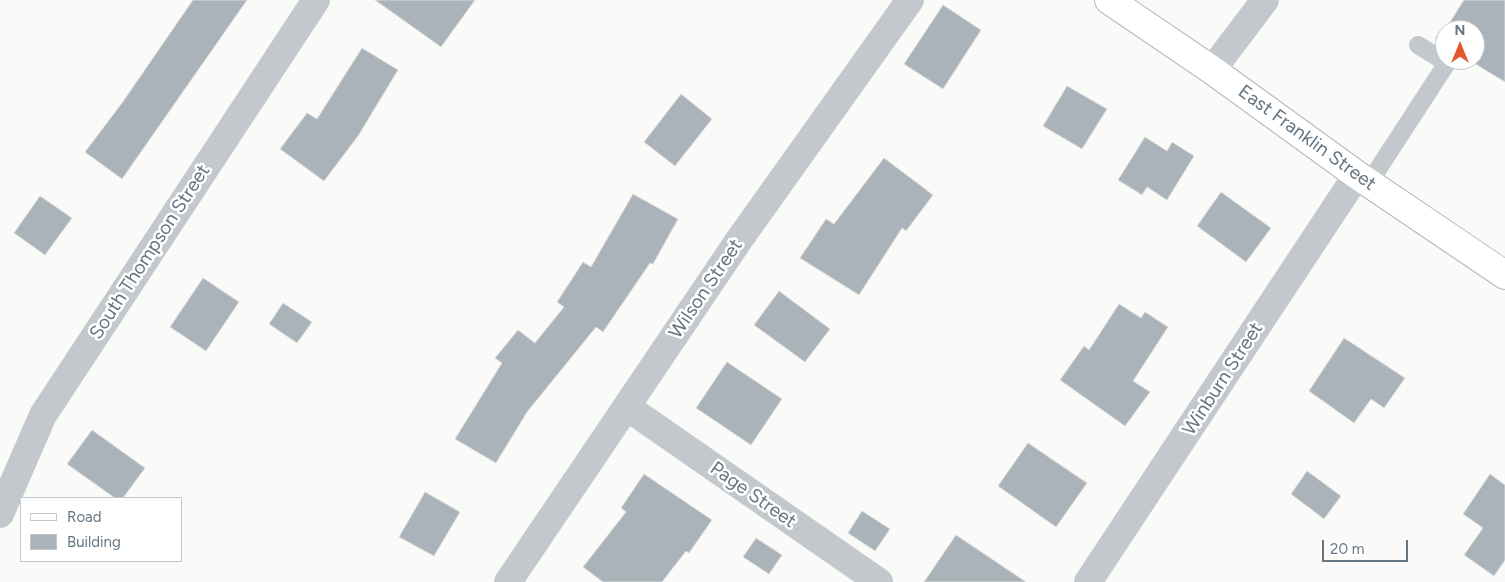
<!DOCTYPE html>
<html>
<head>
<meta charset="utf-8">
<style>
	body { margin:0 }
	#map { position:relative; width:1505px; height:582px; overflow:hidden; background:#fafaf8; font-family:Figtree,sans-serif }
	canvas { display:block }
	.legend { position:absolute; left:20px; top:497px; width:162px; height:65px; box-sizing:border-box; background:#fff; border:1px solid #c1c8cd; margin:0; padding:6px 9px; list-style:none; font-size:15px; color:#657683 }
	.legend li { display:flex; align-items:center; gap:10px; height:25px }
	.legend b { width:25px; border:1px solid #c1c8cd }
	.north { position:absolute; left:1435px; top:20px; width:50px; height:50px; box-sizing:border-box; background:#fff; border:1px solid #c1c8cd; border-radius:50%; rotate:0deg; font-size:14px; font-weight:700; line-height:20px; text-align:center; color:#657683 }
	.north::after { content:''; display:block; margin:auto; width:18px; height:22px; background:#e4572e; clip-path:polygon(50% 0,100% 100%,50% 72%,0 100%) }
	.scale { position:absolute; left:1322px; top:540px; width:86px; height:22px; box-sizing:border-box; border:2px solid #657683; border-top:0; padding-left:6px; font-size:15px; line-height:18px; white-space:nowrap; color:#657683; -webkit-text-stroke:4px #fff; paint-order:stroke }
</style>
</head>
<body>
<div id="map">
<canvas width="1505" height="582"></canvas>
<ul class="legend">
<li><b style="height:6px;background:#fff"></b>Road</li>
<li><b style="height:14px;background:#aab3b9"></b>Building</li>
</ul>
<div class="north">N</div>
<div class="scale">20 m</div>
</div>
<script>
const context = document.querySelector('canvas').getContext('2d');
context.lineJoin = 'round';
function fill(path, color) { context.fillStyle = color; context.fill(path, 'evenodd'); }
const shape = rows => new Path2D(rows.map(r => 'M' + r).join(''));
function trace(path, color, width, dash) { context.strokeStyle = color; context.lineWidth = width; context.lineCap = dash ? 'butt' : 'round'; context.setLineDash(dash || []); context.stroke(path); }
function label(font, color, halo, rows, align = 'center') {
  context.font = font + ' Figtree,sans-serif'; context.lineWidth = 5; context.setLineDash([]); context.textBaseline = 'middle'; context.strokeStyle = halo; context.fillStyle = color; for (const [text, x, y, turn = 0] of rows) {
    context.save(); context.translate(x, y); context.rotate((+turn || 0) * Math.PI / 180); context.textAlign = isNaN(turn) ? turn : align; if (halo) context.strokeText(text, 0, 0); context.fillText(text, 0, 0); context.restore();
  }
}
const building = shape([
	[193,0,247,0,122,179,85,152,122,103,193,0],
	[375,0,475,0,441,47,375,0],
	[1464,0,1505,0,1505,82,1469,60,1475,60,1475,30,1445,30,1464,0],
	[943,5,981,30,943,89,904,64,943,5],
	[1445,30,1445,45,1435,38,1445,30],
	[362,48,398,70,358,136,324,181,280,149,307,113,317,119,362,48],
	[1067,86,1107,109,1082,149,1043,126,1067,86],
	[681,94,712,119,675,166,644,142,681,94],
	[1145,137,1167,151,1172,142,1194,156,1167,200,1147,187,1142,195,1118,180,1145,137],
	[884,158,933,195,906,231,902,228,859,295,800,258,826,219,834,224,884,158],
	[1221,192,1271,228,1246,262,1197,226,1221,192],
	[633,194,678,219,653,264,650,263,603,332,596,327,527,412,496,463,455,439,502,363,495,358,518,330,535,343,564,307,557,302,583,262,591,267,633,194],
	[40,196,72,218,45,255,14,233,40,196],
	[203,278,239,302,206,351,170,327,203,278],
	[779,291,830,329,805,362,754,325,779,291],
	[283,303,312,322,297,343,269,324,283,303],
	[1119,304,1141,318,1145,312,1168,327,1133,381,1150,392,1125,426,1060,380,1084,346,1089,350,1119,304],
	[1344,338,1405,378,1384,408,1371,399,1354,423,1309,391,1344,338],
	[727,362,782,399,751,445,696,408,727,362],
	[92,430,145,468,123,498,115,498,67,464,92,430],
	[1028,443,1087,483,1056,527,998,486,1028,443],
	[1307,471,1341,496,1324,519,1291,494,1307,471],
	[644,474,712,520,689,553,686,551,662,582,603,582,583,567,626,512,621,508,644,474],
	[1490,474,1505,485,1505,560,1494,576,1464,555,1483,528,1463,514,1490,474],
	[425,492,460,512,434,556,399,537,425,492],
	[862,511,890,529,875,551,848,533,862,511],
	[956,535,1026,582,924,582,956,535],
	[756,538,782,555,769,574,743,557,756,538]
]);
fill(building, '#aab3b9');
trace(building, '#dcdcda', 1);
const secondary = shape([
	[1109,0,1212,70,1357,175,1505,275]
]);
trace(secondary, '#b3babf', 30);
trace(shape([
	[1369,183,1447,63,1418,45]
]), '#c3c8cc', 18);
trace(shape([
	[1212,70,1265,0],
	[627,407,879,582],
	[0,514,43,415,316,0],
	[508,582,739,240,910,0],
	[1088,582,1357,175]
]), '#c3c8cc', 28);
trace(secondary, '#fff', 28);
label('19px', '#657683', '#fff', [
	["East Franklin Street",1307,138,36],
	["South Thompson Street",150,252,-57],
	["Wilson Street",706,289,-56],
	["Winburn Street",1223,379,-57],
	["Page Street",753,495,35]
]);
</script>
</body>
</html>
